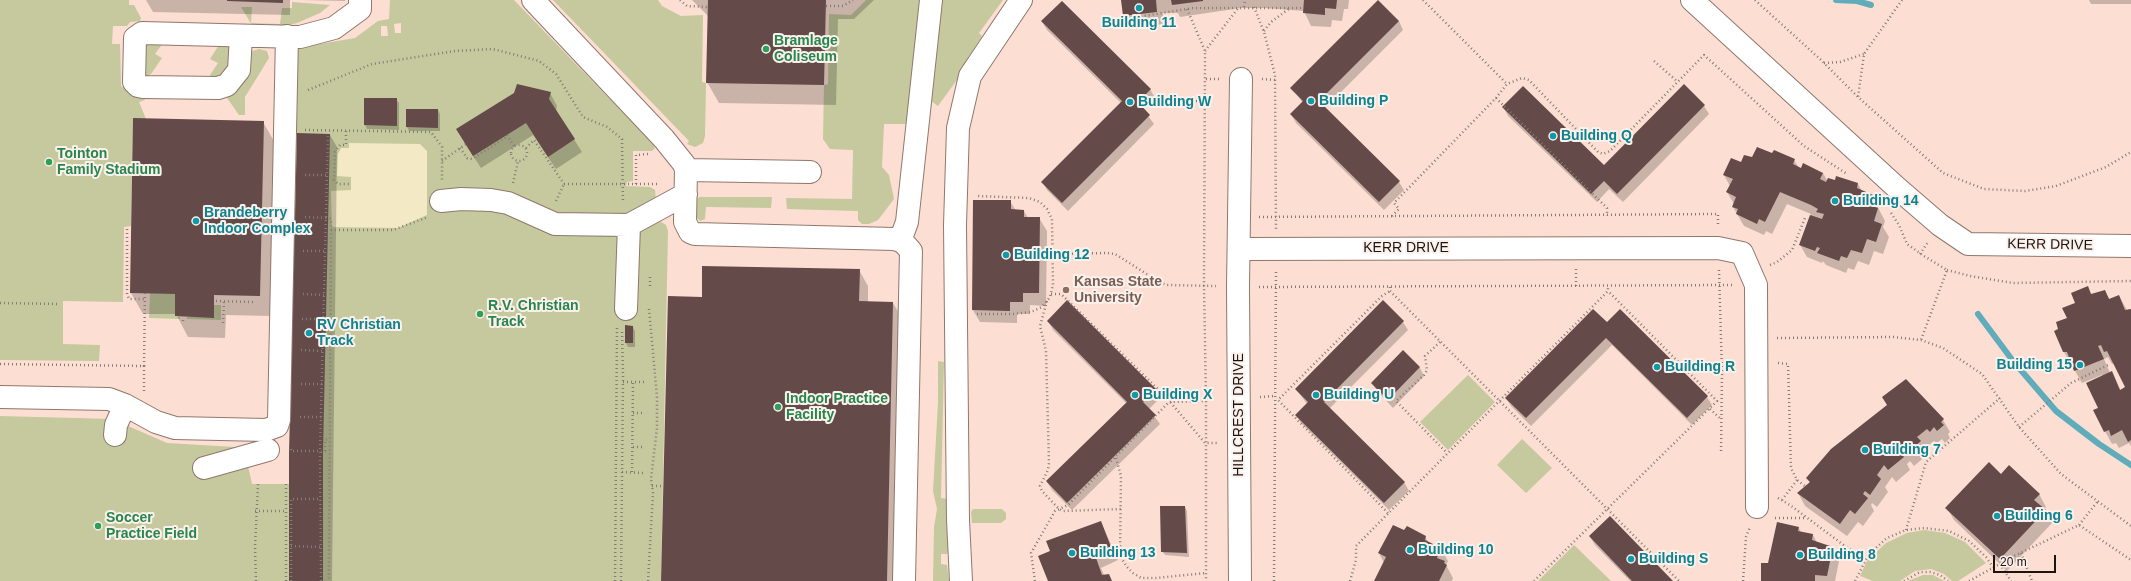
<!DOCTYPE html>
<html>
<head>
<meta charset="utf-8">
<style>
	body { margin:0 }
	#map { position:relative; width:2131px; height:581px; overflow:hidden; background:#fbf0eb; font-family:Arial,sans-serif }
	canvas { display:block }
	.scale { position:absolute; left:1993px; top:555px; width:63px; height:18px; box-sizing:border-box; border:2px solid #1d1410; border-top:0; padding-left:5px; font-size:12px; line-height:14px; white-space:nowrap; color:#1d1410; -webkit-text-stroke:3px #fbf0eb; paint-order:stroke }
</style>
</head>
<body>
<div id="map">
<canvas width="2131" height="581"></canvas>
<div class="scale">20 m</div>
</div>
<script>
const context = document.querySelector('canvas').getContext('2d');
context.lineJoin = 'round';
function fill(path, color) { context.fillStyle = color; context.fill(path, 'evenodd'); }
const shape = rows => new Path2D(rows.map(r => 'M' + r).join(''));
function trace(path, color, width, dash) { context.strokeStyle = color; context.lineWidth = width; context.lineCap = dash ? 'butt' : 'round'; context.setLineDash(dash || []); context.stroke(path); }
function label(font, color, halo, rows, align = 'center') {
  context.font = font + ' Arial,sans-serif'; context.lineWidth = 4; context.setLineDash([]); context.textBaseline = 'middle'; context.strokeStyle = halo; context.fillStyle = color; for (const [text, x, y, turn = 0] of rows) {
    context.save(); context.translate(x, y); context.rotate((+turn || 0) * Math.PI / 180); context.textAlign = isNaN(turn) ? turn : align; if (halo) context.strokeText(text, 0, 0); context.fillText(text, 0, 0); context.restore();
  }
}
fill(shape([
	[0,0,2131,0,2131,581,0,581]
]), '#fcdfd2');
fill(shape([
	[0,0,129,0,129,5,134,5,141,18,140,21,130,22,127,26,113,26,112,44,120,44,121,86,129,93,144,96,145,100,139,102,146,119,133,119,131,226,124,227,123,302,63,301,63,344,100,345,99,361,0,360],
	[390,0,514,0,654,145,655,148,652,151,633,151,633,181,627,182,626,186,650,187,655,190,658,220,666,225,668,231,661,581,0,581,0,416,112,419,167,443,235,447,234,466,248,466,252,484,289,484,298,50,302,47,355,38,378,21,389,19],
	[401,23,401,33,395,33,394,24],
	[381,26,387,26,388,36,381,36],
	[553,0,658,0,662,6,681,16,703,15,702,82,706,83,705,136,703,143,695,147,687,144,689,141],
	[866,0,924,0,913,124,884,124,882,167,889,175,894,199,878,220,869,224,862,224,858,220,858,211,787,209,786,198,852,199,853,150,830,149,823,139,824,85,828,84,829,14,851,15],
	[938,0,1003,0,979,33,982,36,967,59,959,77,938,106,928,99],
	[292,2,330,5,320,13,297,23,281,27,252,25,241,7,252,7,251,23,280,24,282,8,292,8],
	[221,42,230,43,231,66,224,77,211,78,210,75,218,63,210,59],
	[163,43,155,54,162,58,151,74,147,76,145,75,146,44],
	[259,49,267,51,269,58,245,97,245,115,239,115,225,95,249,52],
	[700,197,772,197,771,208,706,207,705,219,700,221,696,217,696,199],
	[150,293,175,294,175,316,180,317,180,319,149,318],
	[214,305,221,305,221,320,187,319,187,317,214,317],
	[938,361,944,362,941,498,949,499,949,547,947,554,941,554,941,564,947,565,949,581,933,581,934,527,937,509,933,491,938,403],
	[1468,375,1495,402,1448,450,1420,422],
	[1522,439,1552,468,1526,493,1497,465],
	[973,509,1002,509,1006,513,1006,519,1001,523,972,523,971,512],
	[1924,530,1945,533,1965,542,1986,563,1958,581,1952,581,1944,574,1931,569,1915,571,1900,581,1873,581,1860,576,1867,561,1886,543,1907,533],
	[1574,545,1611,581,1538,581],
	[1923,575,1933,575,1944,581,1908,581]
]), '#c5c99d');
fill(shape([
	[349,143,420,144,427,151,427,215,398,228,332,227,331,191,351,190,351,177,337,176,338,154,341,148,349,148]
]), '#f3e9c4');
fill(shape([
	[146,0,290,0,290,15,153,12],
	[302,0,345,0,345,1],
	[692,0,874,0,854,19,838,19,836,105,719,103,707,82,708,16],
	[1122,0,1349,0,1348,9,1344,9,1342,21,1332,20,1331,27,1311,26,1304,11,1265,8,1241,8,1180,17,1178,13,1163,13,1164,24,1131,28,1124,15],
	[2089,0,2131,0,2131,4,2091,4],
	[1399,21,1403,30,1325,108,1399,182,1404,190,1384,210,1296,123,1291,114,1303,103,1292,88],
	[1042,22,1150,89,1155,98,1143,109,1154,124,1068,211,1047,190,1043,182,1121,103,1047,30],
	[550,93,557,106,556,111,582,152,556,169,533,135,481,168,464,142],
	[396,99,399,103,399,130,367,129,365,125],
	[1704,106,1709,114,1623,202,1609,189,1597,202,1508,116,1503,107,1604,167],
	[438,110,440,114,440,131,409,131,407,127],
	[263,122,275,143,271,316,226,315,225,338,188,337,176,314,143,314,131,293],
	[330,135,337,147,332,581,290,581],
	[1772,155,1794,160,1799,168,1823,173,1828,182,1858,184,1862,191,1872,196,1885,221,1883,227,1889,237,1883,254,1874,251,1869,265,1858,261,1854,270,1848,268,1846,273,1826,265,1823,261,1822,263,1807,257,1800,245,1811,214,1787,204,1772,234,1766,231,1764,235,1744,226,1733,207,1734,204,1727,192,1730,186,1724,175,1741,163],
	[1010,201,1016,211,1024,211,1028,218,1039,218,1047,231,1046,306,1030,305,1030,314,1017,314,1017,323,980,322,973,310],
	[859,270,868,286,868,302,893,303,902,318,896,581,662,581,703,298],
	[2104,291,2110,300,2119,296,2127,310,2130,309,2131,311,2131,446,2129,443,2119,448,2116,443,2112,444,2094,411,2099,409,2102,375,2082,383,2064,352,2059,329,2091,295],
	[2108,357,2112,364,2114,363,2127,388,2121,391,2110,373,2104,359],
	[1620,310,1707,397,1712,405,1692,425,1612,345,1531,426,1511,406,1506,398,1607,323],
	[1048,321,1155,390,1160,398,1149,409,1160,424,1072,510,1052,490,1047,482,1126,403,1053,330],
	[1403,322,1408,330,1329,409,1404,482,1409,491,1389,510,1301,423,1296,415,1307,404,1296,389],
	[633,327,635,331,635,347,628,347,626,343],
	[1403,352,1420,368,1424,376,1393,408,1377,391,1372,383],
	[1943,420,1950,432,1948,434,1950,438,1945,443,1942,439,1937,443,1934,441,1924,449,1928,454,1914,466,1910,461,1907,464,1910,470,1896,482,1892,477,1885,487,1888,492,1877,507,1872,503,1871,505,1874,511,1863,526,1858,522,1847,536,1805,506,1798,493,1810,483,1807,478],
	[2001,475,2039,494,2046,507,2043,510,2052,523,2007,571,1954,520,1947,508],
	[1185,507,1187,511,1189,557,1165,555,1162,551],
	[1101,522,1118,560,1101,568,1104,575,1112,581,1050,581,1051,551],
	[1798,527,1801,532,1813,535,1817,543,1832,548,1839,561,1835,581,1762,581,1768,564],
	[1404,531,1425,537,1429,543,1441,549,1448,561,1446,565,1453,578,1452,581,1375,581,1384,563,1379,553],
	[1590,537,1671,581,1630,581,1595,545]
]), '#0003');
trace(shape([
	[1836,0,1857,1,1871,5],
	[1978,314,2013,361,2056,411,2099,444,2131,465]
]), '#60acbb', 6);
fill(shape([
	[227,0,283,0,283,3,227,1],
	[708,0,826,0,824,85,706,83],
	[1121,0,1156,0,1157,12,1123,16],
	[1171,0,1203,0,1203,1,1172,5],
	[1304,0,1337,0,1336,9,1325,8,1325,15,1303,13],
	[1378,0,1399,21,1319,101,1400,181,1379,202,1290,114,1303,101,1290,88],
	[1062,1,1151,89,1138,102,1150,115,1062,203,1041,182,1122,101,1041,21],
	[517,84,551,92,549,99,575,139,548,157,526,123,473,156,456,129,514,93],
	[1684,84,1705,105,1617,194,1604,181,1591,194,1502,107,1523,86,1604,165],
	[364,98,397,98,397,126,364,125],
	[406,109,438,109,438,128,406,127],
	[133,118,264,121,260,296,214,295,214,318,175,316,175,294,130,293],
	[297,133,330,134,323,452,323,581,289,581,289,453],
	[1757,147,1772,153,1774,150,1795,159,1793,164,1801,168,1803,163,1823,173,1820,179,1826,182,1828,178,1835,180,1836,176,1858,183,1857,188,1873,195,1869,205,1878,208,1874,221,1882,224,1876,242,1867,239,1862,253,1851,250,1847,258,1841,256,1839,261,1817,253,1820,248,1817,247,1815,251,1799,245,1810,215,1822,219,1824,214,1816,212,1818,209,1811,205,1780,192,1765,222,1759,219,1757,224,1736,214,1738,209,1732,207,1736,197,1726,192,1733,179,1723,175,1731,158,1741,162,1744,155,1752,157],
	[973,200,1011,200,1011,209,1024,210,1024,217,1040,217,1039,293,1023,293,1023,302,1010,302,1010,311,972,310],
	[702,266,860,269,859,301,893,302,887,581,661,581,668,296,702,297],
	[2088,286,2091,294,2105,290,2109,299,2119,295,2125,310,2131,309,2131,440,2128,442,2122,430,2111,436,2109,430,2104,432,2093,410,2098,408,2086,383,2112,371,2120,390,2125,387,2107,351,2104,352,2101,345,2098,346,2104,359,2074,371,2067,352,2063,352,2054,331,2058,329,2056,322,2067,318,2062,308,2075,303,2071,293],
	[1067,300,1156,389,1143,402,1156,415,1067,503,1046,481,1127,402,1047,321],
	[1383,300,1404,321,1324,402,1405,482,1384,503,1295,415,1308,402,1295,389],
	[1593,309,1607,322,1620,309,1708,396,1687,418,1606,338,1526,418,1505,398],
	[625,325,633,326,633,343,625,343],
	[1403,350,1420,367,1388,400,1371,383],
	[1906,379,1944,419,1941,422,1944,425,1937,431,1934,427,1930,432,1927,429,1917,437,1921,441,1906,454,1902,449,1900,452,1904,457,1888,470,1884,465,1877,475,1881,479,1870,495,1865,491,1863,494,1868,498,1855,514,1850,510,1840,524,1797,493,1810,482,1806,478,1831,449,1887,405,1882,397],
	[1989,462,2001,474,2009,465,2040,494,2034,500,2046,510,2000,559,1945,508],
	[1160,506,1185,506,1187,553,1161,552],
	[1610,516,1673,581,1632,581,1589,536],
	[1101,521,1111,547,1095,555,1102,575,1109,574,1112,581,1048,581,1038,556,1050,551,1046,541],
	[1777,522,1799,527,1798,531,1813,534,1812,540,1833,547,1827,576,1815,575,1815,581,1761,581,1761,563,1768,563],
	[1393,525,1404,530,1407,526,1426,536,1425,540,1441,548,1437,558,1445,561,1444,563,1447,565,1439,581,1374,581,1386,557,1378,553]
]), '#644a49');
const minor = shape([
	[533,0,664,139,684,164,686,170,810,172],
	[1692,0,1896,187,1940,225,1968,244,2131,246],
	[241,36,239,70,227,85,218,88,143,87,138,86,134,82,135,38,142,33,300,37,334,28,360,9,360,0],
	[686,170,685,222,690,232,695,234,894,239,902,241,911,251,904,581],
	[441,201,461,199,491,200,508,203,555,224,629,225,686,194],
	[900,241,907,222,931,0],
	[1239,249,1718,248,1742,253,1756,285,1757,507],
	[626,309,629,225],
	[0,397,109,399,125,405,156,422,175,428,266,430,277,426,279,420,287,36],
	[115,435,116,425,125,405],
	[204,468,268,450],
	[961,581,958,520,955,225,958,128,970,76,1021,0],
	[1240,581,1238,286,1241,79]
]);
trace(minor, '#90776c', 24);
trace(shape([
	[680,0,687,6,708,7],
	[1423,0,1507,84],
	[1755,0,1821,60,1858,97],
	[1902,0,1864,54,1858,97,1943,173,1984,189,2025,191,2056,186,2106,167,2131,152],
	[826,6,843,6,853,0],
	[1244,7,1245,0],
	[1254,7,1264,32,1275,75,1276,229],
	[1187,9,1205,51,1204,285,1206,401,1206,581],
	[1125,15,1125,19,1193,8,1304,8],
	[1264,31,1271,22,1290,8],
	[1205,51,1239,7],
	[1654,61,1678,82],
	[1824,63,1840,62,1864,54],
	[1206,79,1219,79],
	[1262,79,1275,80],
	[308,90,372,64,455,51,493,49,539,61,556,74,583,117,607,127,622,139,623,203],
	[1496,98,1607,208,1607,216],
	[1164,101,1206,101],
	[305,130,431,132,442,147,442,180],
	[346,131,346,145,340,145,335,152,334,180,338,184,350,184],
	[507,135,514,146],
	'511 153a8 8 0 1 1 16 0a8 8 0 1 1-16 0Z',
	[460,148,467,158,472,159,508,136],
	[526,148,534,140,564,184],
	[442,161,466,144],
	[305,175,327,175],
	[513,183,518,161],
	[564,184,658,184],
	[636,184,636,155,648,154],
	[556,201,564,184],
	[1891,213,1899,225,1907,244,1924,256,1947,270,1921,340],
	[1392,216,1399,209,1394,203,1496,98,1507,84,1522,78,1529,80,1598,152,1603,154,1610,151,1704,55,1804,146,1847,174],
	[305,217,326,218],
	[326,217,331,219,329,581],
	[1259,217,1718,214,1718,227],
	[127,229,127,294,129,299,145,299],
	[331,230,393,230,428,217],
	[303,251,325,251],
	[1052,254,1107,253,1115,254,1161,283,1167,285,1216,286],
	[1920,254,1928,242],
	[1770,265,1777,262,1792,250,1805,218],
	[1719,270,1722,373,1721,452],
	[1947,270,1970,276,2013,283,2131,281],
	[650,286,650,275],
	[1576,286,1576,269],
	[1259,287,1732,285],
	[1390,287,1390,291,1679,581],
	[303,294,324,295],
	[1051,294,1061,294,1166,397,1205,443,1219,443],
	[216,301,253,302],
	[1047,301,1040,326,1046,351,1049,463,1048,470,1040,486,1042,491,1059,509,1063,511,1121,509],
	[0,303,60,304],
	[977,314,1013,314,1031,312,1042,307,1047,301,1050,297,1053,285,1052,219,1047,209,1040,202,1029,198,977,196],
	[302,319,323,319],
	[183,321,183,317],
	[223,323,224,302],
	[1777,338,1893,337,1921,340,1943,348,1982,374,2019,427,2061,474,2131,526],
	[1440,342,1425,356,1427,370,1424,375,1396,401,1447,453],
	[301,350,323,351],
	[1778,363,1788,364,1791,468,1797,480,1806,487],
	[0,364,144,366,144,391],
	[144,366,145,293],
	[623,382,645,382],
	[301,384,322,384],
	[1260,397,1274,396],
	[1710,409,1721,419],
	[633,413,645,413],
	[300,417,321,417],
	[2019,427,2071,383,2110,364],
	[633,447,645,447],
	[291,449,291,451,320,451],
	[321,452,325,451,325,440,329,439],
	[1116,458,1121,476,1120,556,1127,567,1133,573,1141,578,1156,578,1206,573],
	[622,472,643,473],
	[632,472,633,382],
	[652,486,663,486],
	[1778,498,1790,505,1865,561],
	[1782,500,1797,480],
	[255,511,286,511],
	[1388,513,1278,400,1382,296,1390,291],
	[1775,518,1807,518],
	[2079,525,2098,501],
	[1906,530,1926,462,2000,398],
	[291,546,321,547],
	[2021,553,2032,581],
	[1100,557,1120,556],
	[2000,564,2011,581],
	[256,581,255,547,258,484],
	[286,581,286,484],
	[291,581,291,499,321,499],
	[321,581,320,451,328,135],
	[615,581,617,327],
	[621,581,623,376,622,330],
	[648,581,653,493,651,479,657,428,657,397,649,309],
	[1035,581,1031,553,1055,511,1068,505,1169,402,1206,401],
	[1274,581,1276,270],
	[1350,581,1356,560,1356,546,1608,291,1608,286],
	[1534,581,1717,401,1608,291],
	[1743,581,1746,537,1750,527],
	[1855,581,1869,554,1887,538,1906,530,1924,528,1949,531,1969,541,1986,557,1993,567],
	[1904,581,1920,572,1930,572,1940,575,1948,581],
	[1969,581,2014,556,2079,525,2131,560]
]), '#857b77', 2.5, [1, 3]);
trace(minor, '#fff', 22);
for (const [x, y, r, color] of [
	[1139,8,4,"#0f9aa8"],
	[766,49,4,"#2e9e5b"],
	[1311,101,4,"#0f9aa8"],
	[1130,102,4,"#0f9aa8"],
	[1553,136,4,"#0f9aa8"],
	[49,162,4,"#2e9e5b"],
	[1835,201,4,"#0f9aa8"],
	[196,221,4,"#0f9aa8"],
	[1006,255,4,"#0f9aa8"],
	[1066,290,4,"#8d6e63"],
	[480,314,4,"#2e9e5b"],
	[309,333,4,"#0f9aa8"],
	[2080,365,4,"#0f9aa8"],
	[1657,367,4,"#0f9aa8"],
	[1135,395,4,"#0f9aa8"],
	[1316,395,4,"#0f9aa8"],
	[778,407,4,"#2e9e5b"],
	[1865,450,4,"#0f9aa8"],
	[1997,516,4,"#0f9aa8"],
	[98,526,4,"#2e9e5b"],
	[1410,550,4,"#0f9aa8"],
	[1072,553,4,"#0f9aa8"],
	[1800,555,4,"#0f9aa8"],
	[1631,559,4,"#0f9aa8"]
]) { const dot = new Path2D(); dot.arc(x, y, r, 0, 2 * Math.PI); context.fillStyle = color; context.fill(dot); trace(dot, '#fbf0eb', 1.5); }
label('bold 14px', '#0d838f', '#fbf0eb', [
	["Building 11",1139,23,"center"],
	["Building P",1319,101],
	["Building W",1138,102],
	["Building Q",1561,136],
	["Building 14",1843,201],
	["Brandeberry",204,213],
	["Indoor Complex",204,229],
	["Building 12",1014,255],
	["RV Christian",317,325],
	["Track",317,341],
	["Building 15",2072,365,"right"],
	["Building R",1665,367],
	["Building X",1143,395],
	["Building U",1324,395],
	["Building 7",1873,450],
	["Building 6",2005,516],
	["Building 10",1418,550],
	["Building 13",1080,553],
	["Building 8",1808,555],
	["Building S",1639,559]
], 'left');
label('bold 14px', '#27864d', '#fbf0eb', [
	["Bramlage",774,41],
	["Coliseum",774,57],
	["Tointon",57,154],
	["Family Stadium",57,170],
	["R.V. Christian",488,306],
	["Track",488,322],
	["Indoor Practice",786,399],
	["Facility",786,415],
	["Soccer",106,518],
	["Practice Field",106,534]
], 'left');
label('14px', '#1d1410', '#fbf0eb', [
	["KERR DRIVE",2050,245,1],
	["KERR DRIVE",1406,248],
	["HILLCREST DRIVE",1239,415,-90]
]);
label('bold 14px', '#785e54', '#fbf0eb', [
	["Kansas State",1074,282],
	["University",1074,298]
], 'left');
</script>
</body>
</html>
